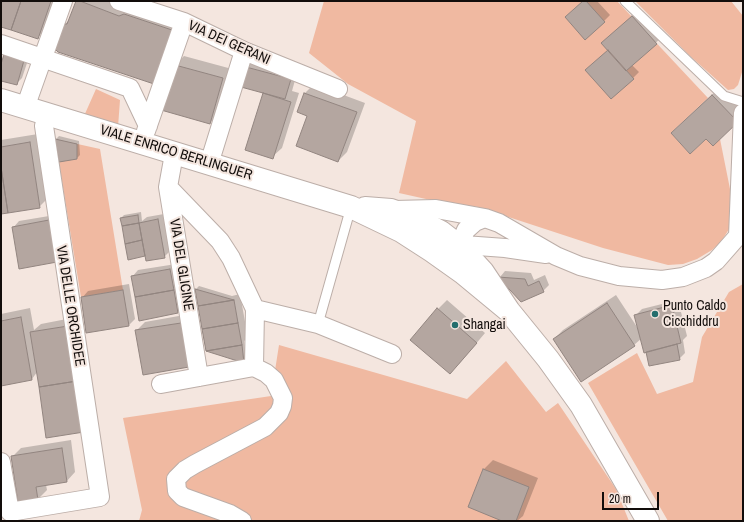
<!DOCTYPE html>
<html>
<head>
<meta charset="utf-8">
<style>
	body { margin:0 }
	#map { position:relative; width:744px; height:522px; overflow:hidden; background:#f4e6df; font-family:"Archivo Narrow",sans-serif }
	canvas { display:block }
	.frame { position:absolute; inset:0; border:2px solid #120d0b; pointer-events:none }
	.scale { position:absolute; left:602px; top:492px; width:57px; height:18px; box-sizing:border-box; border:2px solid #120d0b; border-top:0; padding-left:5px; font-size:12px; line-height:14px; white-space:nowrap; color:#120d0b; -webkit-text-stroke:3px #f4e6df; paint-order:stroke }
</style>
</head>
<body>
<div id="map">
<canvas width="744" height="522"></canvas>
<div class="frame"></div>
<div class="scale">20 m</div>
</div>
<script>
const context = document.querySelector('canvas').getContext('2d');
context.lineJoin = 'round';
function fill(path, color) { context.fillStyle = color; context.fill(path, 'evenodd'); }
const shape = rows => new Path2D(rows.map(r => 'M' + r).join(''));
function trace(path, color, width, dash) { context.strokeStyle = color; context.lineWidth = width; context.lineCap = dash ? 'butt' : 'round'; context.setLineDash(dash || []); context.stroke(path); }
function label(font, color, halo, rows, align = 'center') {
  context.font = font + ' "Archivo Narrow",sans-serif'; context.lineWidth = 4; context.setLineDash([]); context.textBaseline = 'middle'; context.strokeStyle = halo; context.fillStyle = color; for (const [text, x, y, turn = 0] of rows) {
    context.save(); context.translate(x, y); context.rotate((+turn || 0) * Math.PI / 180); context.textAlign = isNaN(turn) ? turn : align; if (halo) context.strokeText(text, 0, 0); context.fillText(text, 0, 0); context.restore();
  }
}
fill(shape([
	[324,1,617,1,708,98,671,133,690,154,706,139,713,146,720,139,731,194,732,212,729,229,721,242,712,250,697,259,683,264,668,265,603,248,478,207,444,203,399,193,416,121,348,84,309,53],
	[635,1,731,1,743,16,743,69,738,85,734,89,728,90,689,55],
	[96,89,120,100,118,127,84,116],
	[55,139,100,149,123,290,81,297],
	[743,284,743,521,668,521,588,383,637,353,657,394,693,382,702,337,729,292],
	[279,345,467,399,506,361,546,412,558,403,616,489,629,521,139,521,142,510,123,418,271,396]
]), '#f0b9a1');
fill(shape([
	[1,1,54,1,44,31,38,37,1,25],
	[77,1,121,1,183,18,165,71,64,25,70,19],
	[583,1,597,1,610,15,604,21],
	[639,11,662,37,632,65,639,72,633,78,609,50,609,37],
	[31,51,22,78,16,84,1,80,1,68],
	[184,56,232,69,219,114,210,123,175,65],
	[253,61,297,73,292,91,299,93,282,148,272,157,264,94,266,93,247,67],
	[314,84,365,103,347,152,338,161,308,115,298,111,305,93],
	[721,86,743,109,743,116,706,137,681,124],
	[38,134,48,198,39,207,1,213,1,140],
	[59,136,79,141,80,155,77,158,60,161,56,139],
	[141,212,142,221,147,217,164,214,170,251,164,257,146,254,144,255,121,218,124,215],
	[55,215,63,255,13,228,19,221],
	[176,264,184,306,178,312,140,320,132,277,138,270],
	[505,271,531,273,534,280,545,275,549,285,543,291,521,301,500,277],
	[129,284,135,319,129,325,82,298,88,291],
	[199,286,232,296,240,294,248,338,244,341,246,359,244,362,206,350,196,289],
	[616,295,639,330,636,315,642,309,678,300,687,336,683,340,685,353,679,359,642,338,634,345,554,339,563,330],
	[447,300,485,333,459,364,438,309],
	[30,308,34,330,41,324,77,317,32,379,1,385,1,314],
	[190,314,188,366,136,331,145,322],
	[71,440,75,472,66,482,46,485,47,490,38,499,12,457,21,448],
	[493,460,538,478,523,516,517,521,505,521,469,507,484,469]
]), '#0003');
const building = shape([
	[1,1,21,1,11,30,1,27,1,1],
	[21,1,51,1,38,39,11,30,21,1],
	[76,1,80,1,119,16,124,14,172,30,154,84,58,52,55,49,63,24,67,24,76,1],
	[583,1,586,1,605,22,585,40,565,17,583,1],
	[632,16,657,44,626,71,601,43,632,16],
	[608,50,634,79,611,99,585,70,608,50],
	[5,51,25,57,17,85,1,81,1,64,5,51],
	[175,65,223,78,210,124,161,110,175,65],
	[246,67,291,79,285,99,241,87,246,67],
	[263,93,291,102,273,159,245,150,263,93],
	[304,93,357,112,338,162,296,146,307,116,297,112,304,93],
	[712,95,738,122,713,146,706,139,690,154,671,133,712,95],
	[55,139,77,144,77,159,59,162,55,139],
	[30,142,40,208,8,213,1,167,1,147,30,142],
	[1,167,8,213,1,214,1,167],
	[138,215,139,223,122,226,120,218,138,215],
	[158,219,165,258,146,261,139,223,158,219],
	[49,220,57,262,19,269,12,227,49,220],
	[139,223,142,240,125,244,122,226,139,223],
	[142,240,145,256,128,260,125,244,142,240],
	[170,269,174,290,135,297,131,276,170,269],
	[498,277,525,279,528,286,539,281,544,292,521,302,498,277],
	[195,289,234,300,198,306,195,289],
	[123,290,129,326,86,333,81,297,123,290],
	[174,290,178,313,139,321,135,297,174,290],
	[234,300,238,323,202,329,198,306,234,300],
	[607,303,635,346,581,382,553,339,607,303],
	[672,305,681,343,644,353,634,315,672,305],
	[437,308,477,343,450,374,410,340,437,308],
	[21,317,32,380,1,386,1,321,21,317],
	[181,323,189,367,143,375,135,330,181,323],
	[238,323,242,345,206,351,202,329,238,323],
	[68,326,77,381,39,387,30,332,68,326],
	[677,344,680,360,649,366,646,352,677,344],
	[242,345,244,363,206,351,242,345],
	[77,381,84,432,46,438,39,387,77,381],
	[62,448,67,482,36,487,38,500,18,503,11,456,62,448],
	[483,469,529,487,516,521,502,521,468,507,483,469]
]);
fill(building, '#b4a6a0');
trace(building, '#928580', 1);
const service = shape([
	[625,1,724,96,743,102],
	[318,324,351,207]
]);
const minor = shape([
	[119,1,184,22,244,51,338,89],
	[1,44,130,88,148,126],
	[25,108,63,1],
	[146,131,184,22],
	[174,154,168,187,199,377],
	[209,164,244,51],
	[168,187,220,241,231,258,255,309,254,367,266,373,274,380,283,398,282,406,279,413,265,427,195,464,185,470,176,479,177,491,183,497,230,514,242,521],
	[394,210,436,209,485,218,499,223,556,256,580,266,619,276,662,280,683,277,706,268,716,261,738,236,743,113],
	[450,244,505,248,546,254],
	[460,256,459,246,466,230,475,222,485,218],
	[255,309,318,324,392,354],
	[161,384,254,367],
	[1,462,10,512,100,497,44,126,47,114]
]);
const secondary = shape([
	[1,100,351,207,401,231,432,251,463,273,509,311],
	[365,208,391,210,418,220,441,232,459,246,483,272,509,311,548,359,581,405,648,521]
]);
trace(service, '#bcaea8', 11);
trace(minor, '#bcaea8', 20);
trace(secondary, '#bcaea8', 24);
trace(service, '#fff', 9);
trace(minor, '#fff', 18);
trace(secondary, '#fff', 22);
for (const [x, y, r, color] of [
	[655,314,4,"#236e6d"],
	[455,325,4,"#236e6d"]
]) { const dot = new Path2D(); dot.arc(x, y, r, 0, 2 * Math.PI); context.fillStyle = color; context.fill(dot); trace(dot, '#f4e6df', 1.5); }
label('14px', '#120d0b', '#f4e6df', [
	["VIA DEI GERANI",229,43,24],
	["VIALE ENRICO BERLINGUER",176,153,17],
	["VIA DEL GLICINE",181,265,81],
	["VIA DELLE ORCHIDEE",70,306,81]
]);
label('14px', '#120d0b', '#f4e6df', [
	["Punto Caldo",663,306],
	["Cicchiddru",663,322],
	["Shangai",463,325]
], 'left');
</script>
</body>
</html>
